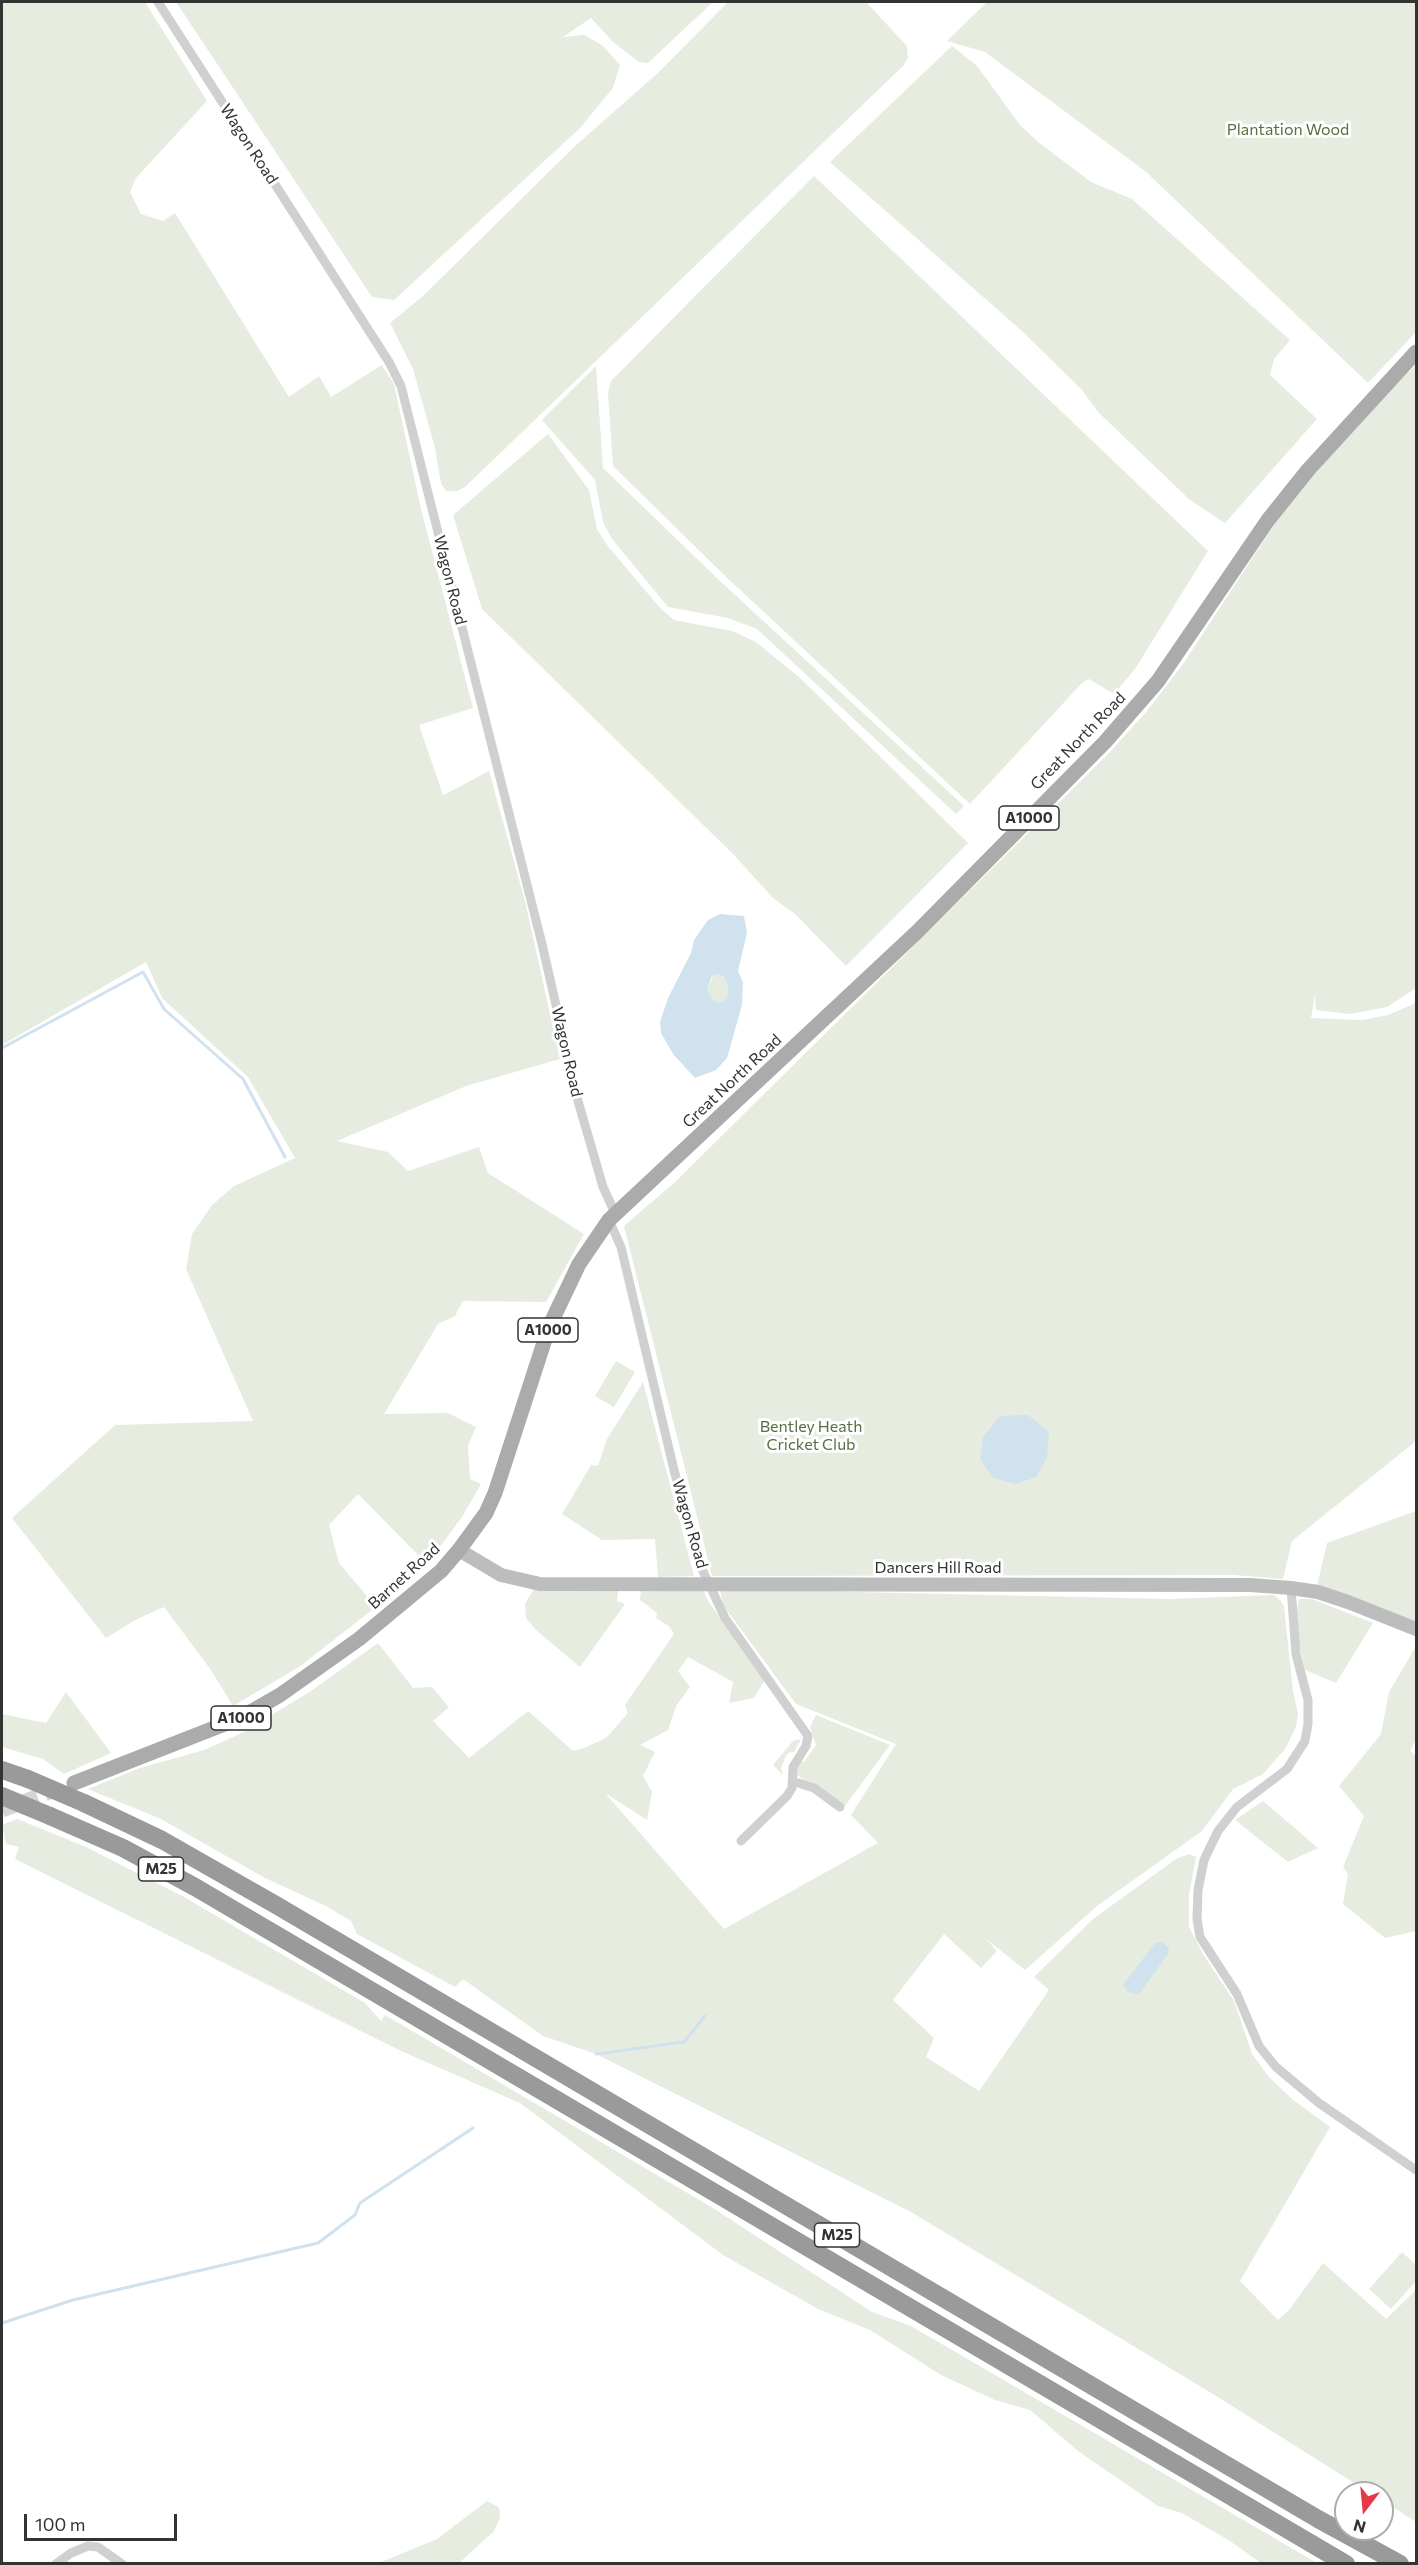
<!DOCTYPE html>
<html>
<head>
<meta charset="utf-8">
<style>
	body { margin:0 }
	#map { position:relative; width:1418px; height:2565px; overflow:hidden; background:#fff; font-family:Commissioner,sans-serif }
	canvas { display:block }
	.frame { position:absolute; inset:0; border:3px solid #333; pointer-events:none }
	.north { position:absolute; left:1334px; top:2481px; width:60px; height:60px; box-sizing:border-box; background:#fff; border:2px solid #adadad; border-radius:50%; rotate:196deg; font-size:16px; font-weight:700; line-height:24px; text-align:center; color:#333 }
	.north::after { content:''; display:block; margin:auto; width:21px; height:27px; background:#e63946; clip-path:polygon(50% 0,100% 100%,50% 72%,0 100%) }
	.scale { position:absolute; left:24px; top:2514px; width:153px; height:27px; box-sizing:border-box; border:3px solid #333; border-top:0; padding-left:8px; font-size:18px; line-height:21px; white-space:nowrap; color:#333; -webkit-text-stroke:4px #fff; paint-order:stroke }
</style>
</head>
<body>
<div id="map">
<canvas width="1418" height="2565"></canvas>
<div class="frame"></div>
<div class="north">N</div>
<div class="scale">100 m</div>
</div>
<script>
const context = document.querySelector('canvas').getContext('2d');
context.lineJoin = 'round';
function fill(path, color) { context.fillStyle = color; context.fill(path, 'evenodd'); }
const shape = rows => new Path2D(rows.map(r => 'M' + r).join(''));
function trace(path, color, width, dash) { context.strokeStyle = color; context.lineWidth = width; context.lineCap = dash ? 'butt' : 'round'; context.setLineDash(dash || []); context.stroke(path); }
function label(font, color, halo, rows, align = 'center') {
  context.font = font + ' Commissioner,sans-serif'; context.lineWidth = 6; context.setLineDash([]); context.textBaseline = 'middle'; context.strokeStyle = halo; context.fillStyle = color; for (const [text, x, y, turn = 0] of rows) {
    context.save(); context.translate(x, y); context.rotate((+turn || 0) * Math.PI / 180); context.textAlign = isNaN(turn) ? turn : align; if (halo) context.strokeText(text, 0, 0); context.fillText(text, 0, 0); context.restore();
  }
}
fill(shape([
	[2,2,145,2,207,101,136,178,130,192,141,214,163,221,175,213,289,397,319,376,331,397,382,365,394,384,421,509,473,708,419,725,443,795,440,797,489,771,526,905,560,1059,466,1086,337,1141,388,1152,408,1171,479,1147,488,1173,584,1234,546,1302,463,1301,455,1316,438,1324,384,1414,448,1413,476,1427,468,1446,470,1479,481,1484,462,1517,427,1564,358,1494,329,1525,339,1563,376,1607,299,1667,233,1706,211,1670,164,1607,135,1620,106,1638,12,1518,115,1425,253,1421,186,1269,192,1234,212,1205,234,1186,295,1158,248,1077,162,998,146,962,2,1045],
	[176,2,713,2,648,63,639,62,613,42,591,18,563,37,584,35,602,45,620,65,613,88,580,128,394,300,372,297],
	[728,2,866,2,907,46,908,58,903,66,465,487,457,491,446,491,441,484,435,448,413,369,390,323,423,296,575,146,659,72],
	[987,2,1416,2,1416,332,1368,383,1145,171,985,52,947,41],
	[952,46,977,66,1020,125,1038,142,1091,182,1132,199,1290,340,1274,359,1270,375,1317,419,1225,523,1190,500,1099,413,1082,390,1023,332,830,162],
	[814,176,1208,551,1135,669,1114,694,1089,679,1082,683,970,804,723,574,613,466,608,393,611,381],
	[1416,365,1416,988,1387,1007,1350,1014,1316,1010,1315,995,1311,1018,1362,1020,1388,1015,1416,1003,1416,1441,1292,1541,1283,1579,1234,1575,712,1576,624,1226,674,1183,1110,752,1147,711,1183,664,1274,525,1312,473,1384,396],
	[596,366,603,468,720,581,964,806,956,814,757,629,728,618,668,607,612,539,603,522,595,480,542,420],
	[548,434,589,490,597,529,607,545,660,608,674,620,732,631,756,642,800,678,968,843,846,966,795,914,773,898,734,855,482,609,453,515],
	[718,974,724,977,728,984,727,998,720,1003,713,1000,707,990,713,976],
	[616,1361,635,1372,614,1407,595,1396],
	[643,1382,694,1576,658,1577,655,1539,602,1540,562,1514,591,1465,598,1466,607,1439],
	[1416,1511,1416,1622,1317,1586,1327,1543],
	[572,1588,618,1591,617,1601,625,1604,580,1667,536,1630,526,1618,525,1604,533,1590,571,1591],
	[641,1589,703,1589,708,1601,765,1680,754,1698,729,1703,733,1682,688,1657,678,1671,690,1687,676,1706,668,1730,640,1745,655,1752,643,1776,652,1792,647,1820,605,1793,724,1929,878,1843,851,1815,896,1744,796,1704,723,1605,720,1589,1170,1599,1274,1595,1281,1601,1284,1607,1293,1691,1298,1714,1296,1727,1285,1749,1263,1774,1233,1789,1202,1831,1097,1906,1025,1970,985,1938,997,1951,981,1968,944,1934,893,2000,934,2038,926,2057,979,2091,1049,1990,1034,1977,1093,1919,1176,1859,1189,1854,1196,1857,1189,1895,1189,1927,1203,1954,1234,2001,1252,2054,1269,2077,1292,2099,1330,2127,1240,2281,1278,2320,1289,2310,1323,2263,1386,2319,1416,2290,1416,2522,1382,2500,1382,2493,1370,2493,1213,2394,911,2212,596,2054,543,2036,463,1979,455,1987,357,1934,351,1921,326,1906,265,1878,161,1819,88,1789,140,1768,204,1750,244,1732,311,1691,378,1643,413,1688,432,1687,449,1707,433,1721,469,1758,528,1711,573,1751,584,1748,606,1738,628,1713,625,1705,674,1634,669,1626,656,1618,657,1613,640,1600],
	[1299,1599,1312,1599,1373,1623,1336,1683,1305,1670,1299,1644,1297,1611],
	[1416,1646,1416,1739,1410,1751,1416,1756,1416,1931,1385,1938,1343,1904,1348,1874,1343,1867,1364,1816,1339,1786,1381,1734,1389,1692],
	[66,1692,111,1753,64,1774,43,1759,2,1747,2,1714,46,1723],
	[816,1715,890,1745,845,1806,797,1775,796,1770,801,1761,804,1762,816,1745,810,1727],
	[801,1739,794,1752,788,1753,785,1758,781,1768,783,1775,773,1765,793,1741],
	[1263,1801,1318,1848,1288,1862,1235,1820],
	[17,1819,86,1847,184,1897,365,2003,381,2021,385,2015,713,2208,872,2312,911,2326,1317,2563,1261,2563,1230,2541,1182,2513,1158,2506,1078,2451,1030,2410,995,2400,941,2375,870,2330,818,2309,723,2255,520,2103,401,2051,15,1859,19,1847,6,1844,2,1825],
	[1402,2252,1416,2265,1416,2281,1391,2309,1369,2289],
	[487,2501,499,2507,500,2518,494,2531,459,2563,379,2563,437,2539]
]), '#e6ecdf');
fill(shape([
	[720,914,744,916,747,933,738,971,743,982,742,1005,727,1058,716,1070,695,1078,673,1054,661,1033,660,1022,668,998,691,953,694,940,708,920],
	[718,974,724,977,728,985,727,998,720,1003,713,1000,707,990,712,976],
	[1028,1415,1049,1432,1047,1458,1036,1477,1016,1484,993,1478,980,1459,983,1437,1000,1416],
	[1162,1942,1169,1948,1168,1954,1139,1994,1128,1992,1123,1985,1155,1943]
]), '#cfe2ee');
trace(shape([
	[2,1048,143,972,164,1009,243,1079,285,1157],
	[596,2054,684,2042,705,2016],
	[2,2323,73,2300,318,2243,355,2215,360,2203,473,2128]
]), '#cfe2ee', 3);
trace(shape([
	[2,1810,60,1788]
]), '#d6d6d6', 15, [15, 8]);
trace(shape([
	[158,2,389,362,401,386,542,944,578,1101,603,1187,615,1213],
	[609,1220,621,1247,674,1470,701,1567,725,1618,808,1736,806,1746,793,1767,792,1788,787,1796,741,1841],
	[1291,1588,1296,1654,1308,1700,1308,1724,1305,1741,1287,1769,1237,1807,1218,1831,1204,1860,1198,1890,1197,1919,1200,1937,1237,1994,1259,2046,1276,2067,1319,2103,1416,2170],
	[792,1781,814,1788,840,1807],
	[56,2564,71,2553,88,2546,98,2547,122,2564]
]), '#d0d0d0', 9);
trace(shape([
	[459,1550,501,1575,540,1584,1250,1585,1291,1588,1318,1592,1348,1602,1416,1629]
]), '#bdbdbd', 14);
trace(shape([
	[74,1783,240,1718,280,1695,359,1639,441,1571,459,1550,486,1513,495,1493,549,1327,579,1264,609,1220,917,932,1105,742,1158,681,1268,520,1308,470,1416,352]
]), '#ababab', 15);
trace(shape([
	[2,1770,28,1779],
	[84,1803,162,1840,276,1905,1318,2519,1400,2564],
	[50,1816,123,1848,195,1887,1346,2564]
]), '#9a9a9a', 18);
trace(shape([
	[28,1779,84,1803],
	[2,1796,50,1816]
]), '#9a9a9a', 18);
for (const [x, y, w] of [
	[1029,818,60],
	[548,1330,60],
	[241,1718,60],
	[161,1869,45],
	[837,2235,45]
]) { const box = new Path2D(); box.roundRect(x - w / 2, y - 12, w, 24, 4.5); context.fillStyle = '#fff'; context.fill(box); trace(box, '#333', 1.5); }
label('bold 15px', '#333', null, [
	["A1000",1029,818],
	["A1000",548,1330],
	["A1000",241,1718],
	["M25",161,1869],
	["M25",837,2235]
]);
label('16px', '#56703f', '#fff', [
	["Plantation Wood",1288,130],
	["Bentley Heath",811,1427],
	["Cricket Club",811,1445]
]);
label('16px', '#333', '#fff', [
	["Wagon Road",249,144,57],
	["Wagon Road",450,580,76],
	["Great North Road",1078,741,-46],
	["Wagon Road",567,1052,77],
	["Great North Road",732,1081,-43],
	["Wagon Road",690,1524,74],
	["Dancers Hill Road",938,1568],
	["Barnet Road",404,1576,-42]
]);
</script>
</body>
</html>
